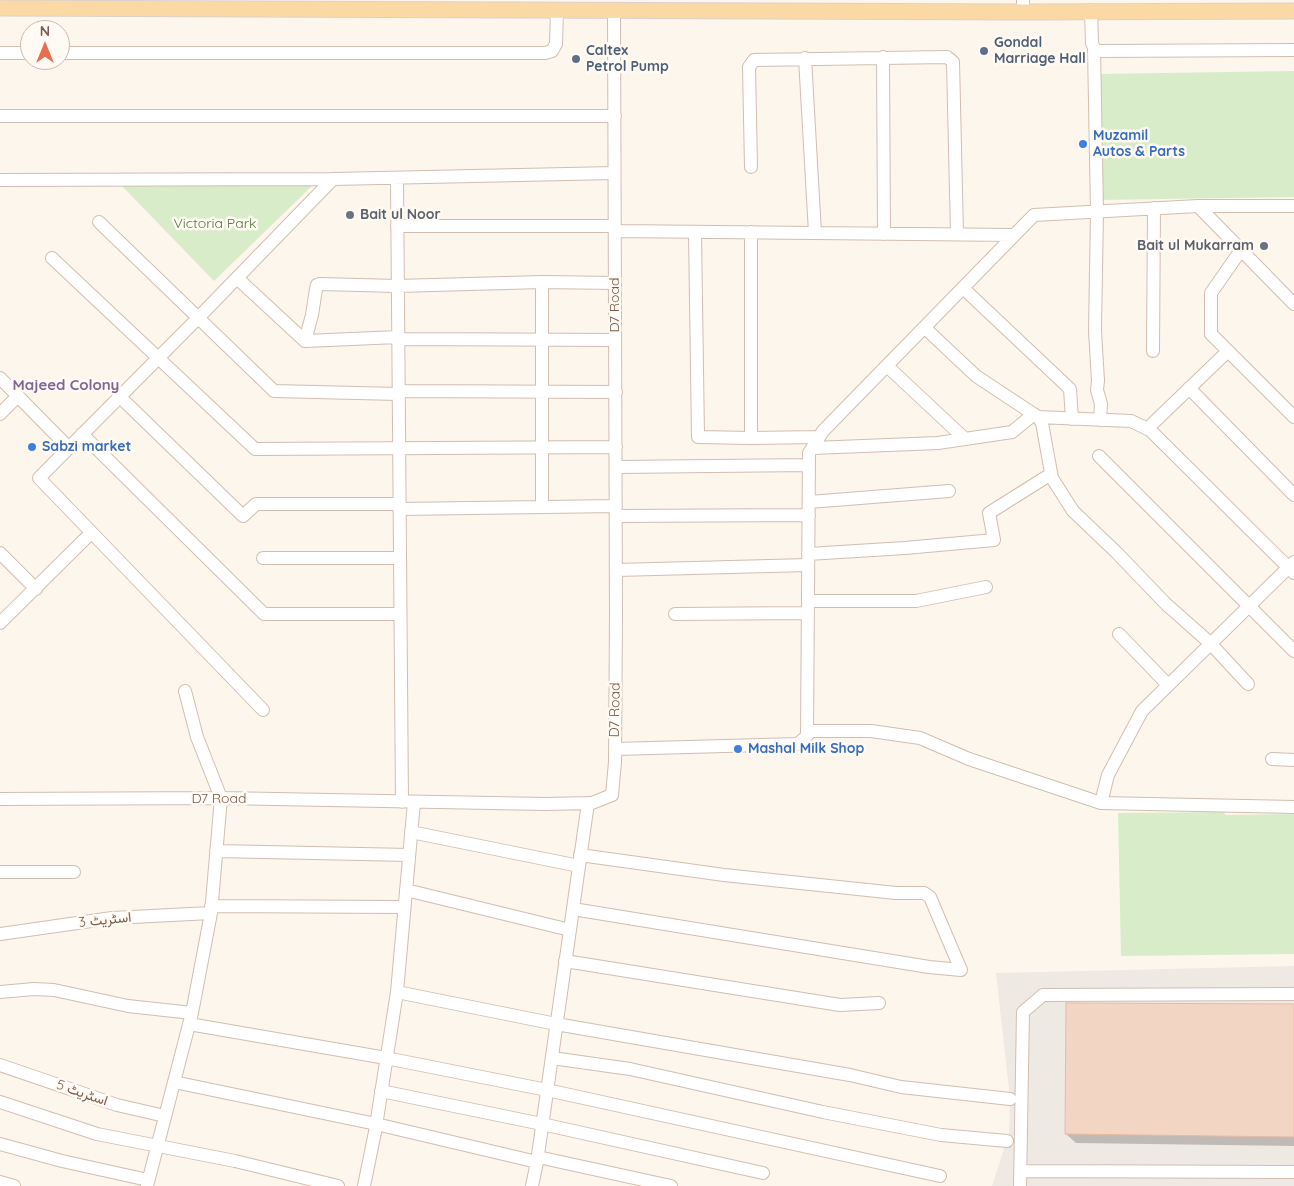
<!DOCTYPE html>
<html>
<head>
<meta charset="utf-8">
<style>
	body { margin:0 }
	#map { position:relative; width:1294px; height:1186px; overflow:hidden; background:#fdf6ec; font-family:Quicksand,sans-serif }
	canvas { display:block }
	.north { position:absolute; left:20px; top:20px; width:50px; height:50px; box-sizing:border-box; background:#fffaf3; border:1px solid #cabbb1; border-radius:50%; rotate:0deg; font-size:14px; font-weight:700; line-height:20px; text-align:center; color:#7a5c4d }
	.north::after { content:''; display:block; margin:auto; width:18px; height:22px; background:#e76f51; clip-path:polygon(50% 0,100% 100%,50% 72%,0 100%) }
</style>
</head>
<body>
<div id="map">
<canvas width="1294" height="1186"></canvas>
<div class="north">N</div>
</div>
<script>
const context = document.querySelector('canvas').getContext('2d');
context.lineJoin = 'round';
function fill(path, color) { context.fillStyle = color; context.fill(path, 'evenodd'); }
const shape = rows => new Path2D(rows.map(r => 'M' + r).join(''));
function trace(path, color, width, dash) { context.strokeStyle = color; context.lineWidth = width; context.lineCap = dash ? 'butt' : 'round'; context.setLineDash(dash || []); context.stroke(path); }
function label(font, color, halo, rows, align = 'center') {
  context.font = font + ' Quicksand,Vazirmatn,sans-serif'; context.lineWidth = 5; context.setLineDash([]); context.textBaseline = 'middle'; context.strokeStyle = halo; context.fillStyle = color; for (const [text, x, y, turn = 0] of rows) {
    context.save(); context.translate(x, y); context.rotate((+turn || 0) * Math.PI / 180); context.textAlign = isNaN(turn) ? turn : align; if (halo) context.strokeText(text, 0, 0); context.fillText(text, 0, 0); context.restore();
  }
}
fill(shape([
	[1294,966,1294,1186,992,1186,1009,1133,1010,1099,996,973]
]), '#efe9e4');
fill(shape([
	[1294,71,1294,197,1098,200,1096,74],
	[120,184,314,184,214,281],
	[1224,812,1225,815,1294,814,1294,954,1121,956,1118,813]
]), '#d8ecc9');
fill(shape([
	[1294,1006,1294,1146,1076,1143,1066,1134]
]), '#0003');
const building = shape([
	[1066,1003,1294,1004,1294,1137,1065,1134,1066,1003]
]);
fill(building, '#f3d5c3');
trace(building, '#e6bba3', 1);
const minor = shape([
	[1023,0,1023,12],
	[1091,10,1092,43,1094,48,1097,51,1294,50],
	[1094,48,1097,211,1095,331,1098,381,1097,390,1101,404,1100,420],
	[0,53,30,53],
	[60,53,545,53,552,51,556,44,557,10],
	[883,57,884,234],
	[805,58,815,233],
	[0,116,615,116],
	[751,167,749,67,754,60,947,57,953,62,957,234],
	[397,178,402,802],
	[0,180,333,179,614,173],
	[1198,206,1294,304],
	[99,222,274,391,398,394],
	[397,226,615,226],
	[615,231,1014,235],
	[695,232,698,437,751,438],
	[751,232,751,438,819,437],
	[1241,250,1211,293,1211,334,1294,417],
	[52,258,255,449,616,447],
	[237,278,305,341,398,337],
	[963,288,1070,389,1072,419],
	[925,328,976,376,1038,417,1042,423,1052,478,1073,511,1116,552,1166,604,1210,643,1248,684],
	[398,339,615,340],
	[305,341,312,315,316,289,317,285,320,284,397,286,542,282,615,283],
	[1153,351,1154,208],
	[887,366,965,439],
	[0,378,69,448],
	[1189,388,1294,495],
	[398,391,616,392],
	[120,397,243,516,256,504,399,504],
	[0,414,18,396],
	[1038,417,1131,421,1150,430,1294,573],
	[1147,429,1228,351],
	[82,434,264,614,400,614],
	[813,448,938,443,1012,432,1034,414],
	[1099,456,1294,651],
	[616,467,809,465],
	[809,502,949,491],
	[542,507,542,282],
	[399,509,616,506],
	[616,516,809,515],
	[0,553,36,589],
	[808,554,905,548,994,540,989,513,1051,474],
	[263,558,400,558],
	[616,570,808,565],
	[808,601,916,601,986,587],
	[675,614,808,613],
	[0,623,91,533],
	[1119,634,1168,685],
	[263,710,39,478,198,318,333,179],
	[807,731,871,731,920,738,969,759,1101,803,1294,807],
	[615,749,798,744,807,736,809,453,823,431,1034,215,1198,206,1294,206],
	[1272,759,1294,760],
	[0,799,221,798,546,804,592,803,612,795,615,762,616,614,614,11],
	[1101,803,1108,775,1142,711,1294,562],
	[411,832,579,866],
	[216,851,409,855],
	[0,872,74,872],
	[406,890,570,930],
	[211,906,404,907],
	[573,909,929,967,961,970,930,897,924,893,896,893,724,875,580,855],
	[0,934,112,918,211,913],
	[565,961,840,1005,879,1003],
	[0,992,34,989,54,990,128,1006,192,1013],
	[397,992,556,1024,850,1075,901,1087,1010,1099],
	[189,1024,386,1058,547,1090,940,1176],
	[552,1058,630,1069,823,1112,941,1135,1007,1141],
	[0,1065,117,1105,165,1116],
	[174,1082,376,1124,537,1162],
	[381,1091,542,1124,763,1173],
	[0,1102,97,1134,235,1161,338,1186],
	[0,1144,62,1161,148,1180],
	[538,1157,671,1186],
	[1020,1171,1294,1172],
	[0,1182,14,1186],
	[147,1186,192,1013,211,913,221,798,197,737,185,691],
	[364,1186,375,1132,397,992,414,802],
	[532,1186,537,1162,588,803],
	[1020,1186,1023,1012,1043,995,1294,994]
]);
const major = shape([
	[0,8,1023,12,1294,11]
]);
trace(minor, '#d1beb0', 14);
trace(major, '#dad1cd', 17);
trace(minor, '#fff', 12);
trace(major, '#fbd9a5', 15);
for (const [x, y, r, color] of [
	[984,51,5,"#5c6f8a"],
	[576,59,5,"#5c6f8a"],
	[1083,144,5,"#3f7fe0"],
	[350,215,5,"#6b7280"],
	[1264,246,5,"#6b7280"],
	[32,447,5,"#3f7fe0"],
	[738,749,5,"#3f7fe0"]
]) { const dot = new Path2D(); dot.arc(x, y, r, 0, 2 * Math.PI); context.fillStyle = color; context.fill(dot); trace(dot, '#fffaf3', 2); }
label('bold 14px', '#4e5e75', '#fffaf3', [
	["Gondal",994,43],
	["Marriage Hall",994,59],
	["Caltex",586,51],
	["Petrol Pump",586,67]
], 'left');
label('bold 14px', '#366cbe', '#fffaf3', [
	["Muzamil",1093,136],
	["Autos & Parts",1093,152],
	["Sabzi market",42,447],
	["Mashal Milk Shop",748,749]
], 'left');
label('bold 14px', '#5b616d', '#fffaf3', [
	["Bait ul Noor",360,215],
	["Bait ul Mukarram",1254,246,"right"]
], 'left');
label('14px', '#537a41', '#fffaf3', [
	["Victoria Park",215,224]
]);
label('14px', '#7a5c4d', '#fffaf3', [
	["D7 Road",615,305,-90],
	["D7 Road",615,710,-89],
	["D7 Road",219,799],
	["اسٹریٹ 3",105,920,-6],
	["اسٹریٹ 5",82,1093,19]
]);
label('bold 15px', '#846695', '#fffaf3', [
	["Majeed Colony",66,385]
]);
</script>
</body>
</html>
